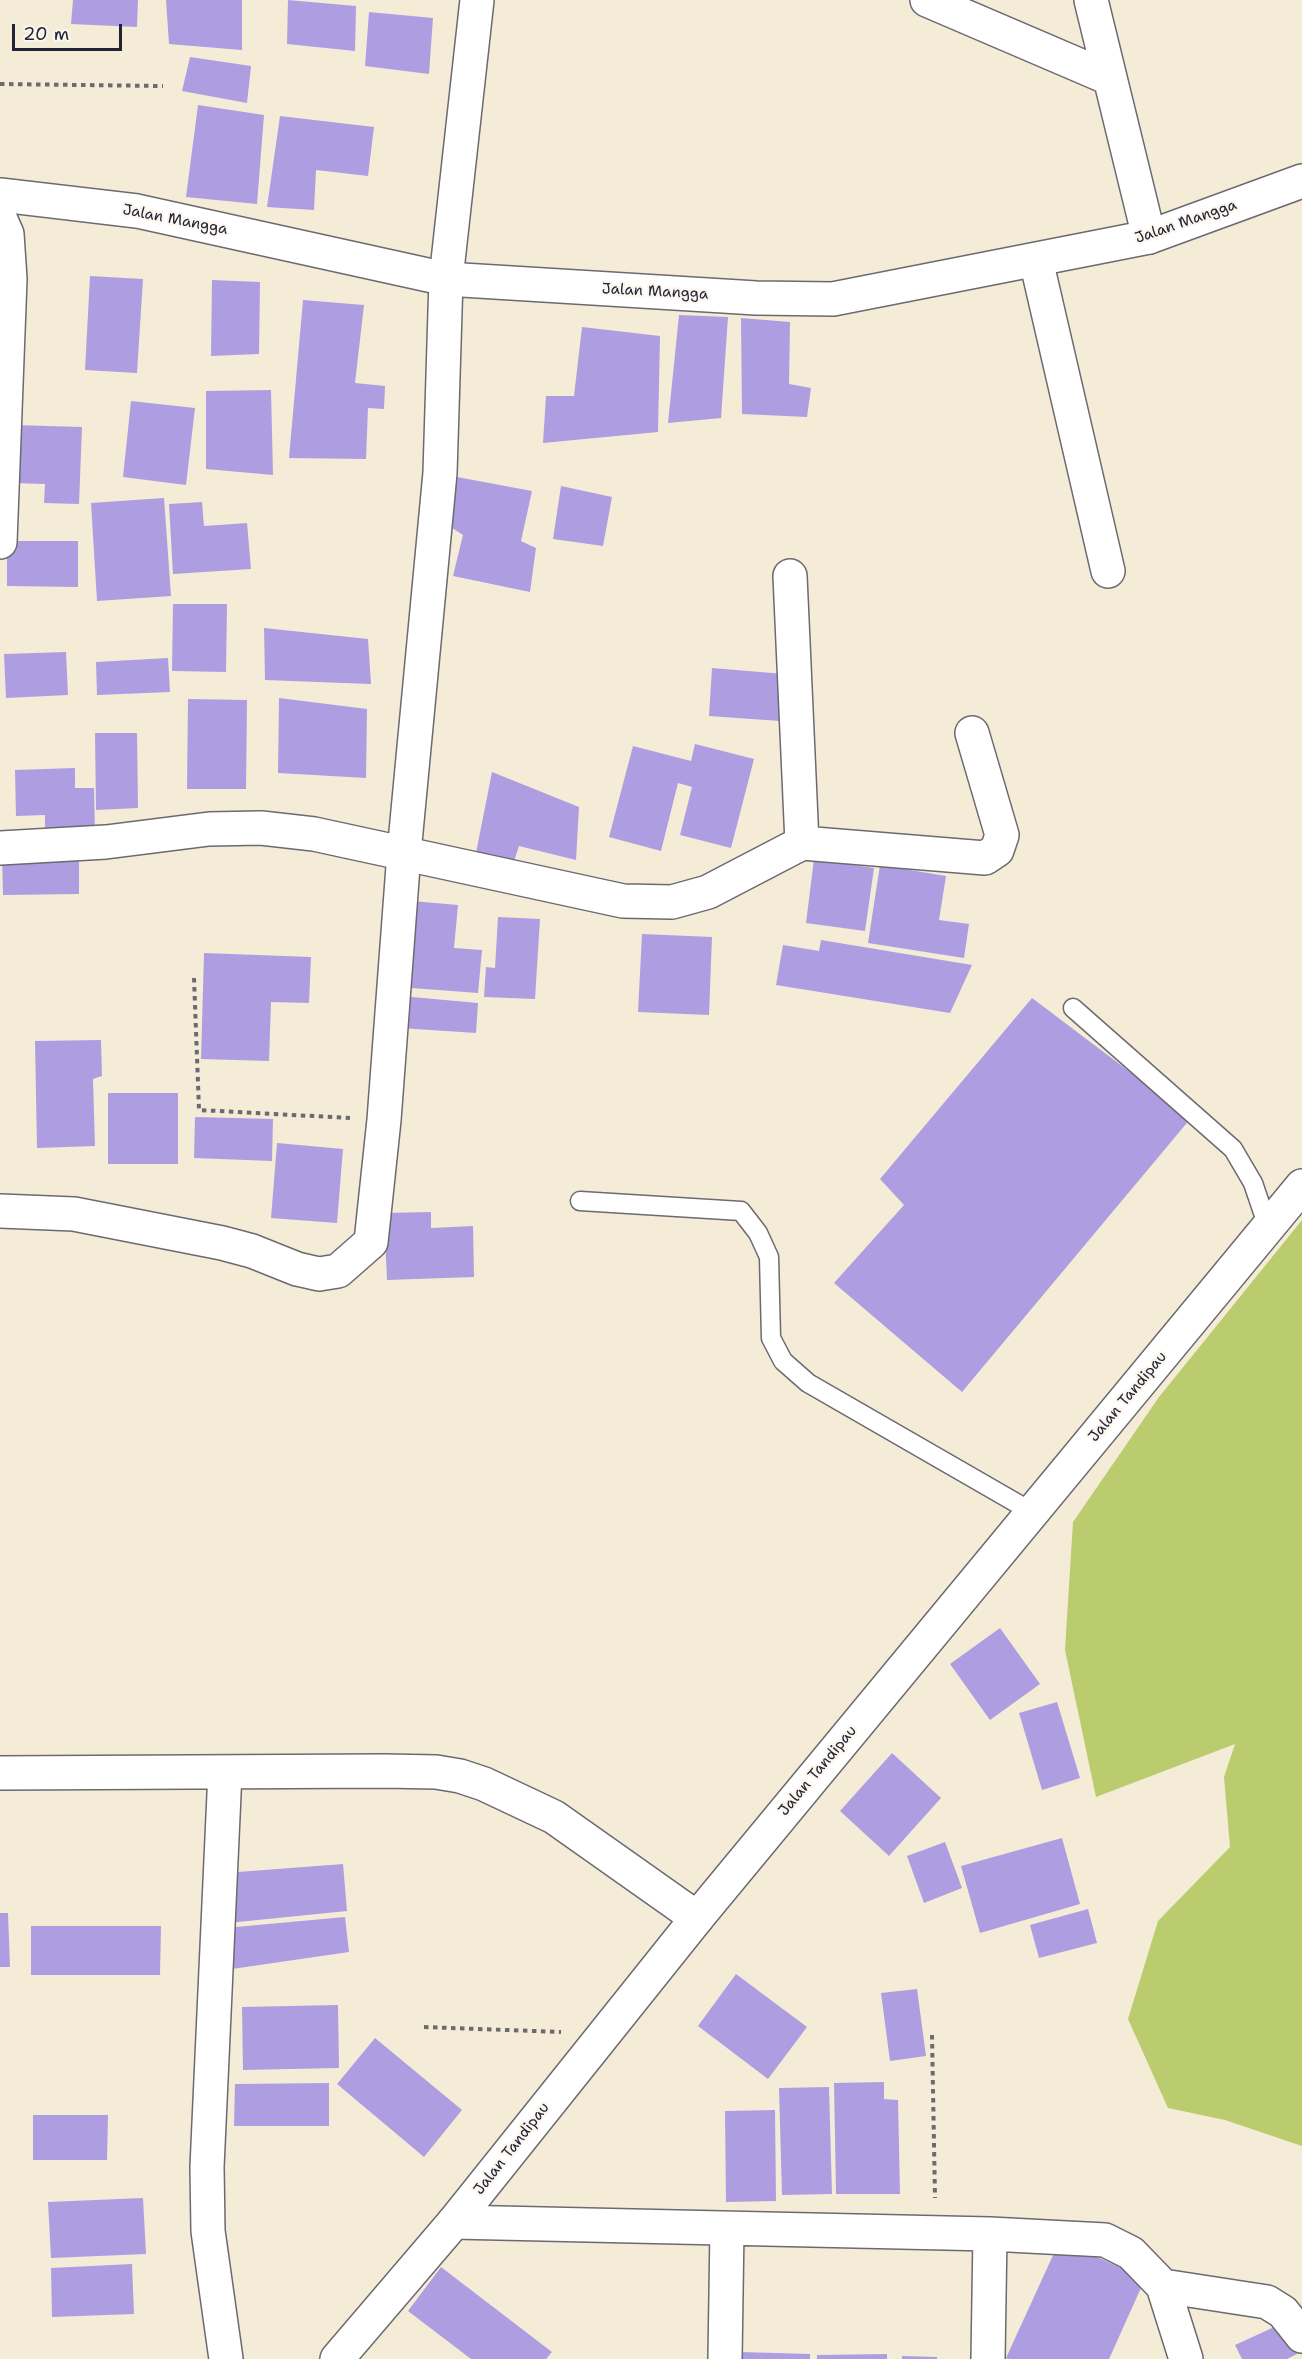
<!DOCTYPE html>
<html>
<head>
<meta charset="utf-8">
<style>
	body { margin:0 }
	#map { position:relative; width:1302px; height:2359px; overflow:hidden; background:#f4ecd6; font-family:"Shantell Sans",sans-serif }
	canvas { display:block }
	.scale { position:absolute; left:12px; top:24px; width:110px; height:27px; box-sizing:border-box; border:3px solid #22223b; border-top:0; padding-left:8px; font-size:18px; line-height:21px; white-space:nowrap; color:#22223b; -webkit-text-stroke:4px #fbf7ec; paint-order:stroke }
</style>
</head>
<body>
<div id="map">
<canvas width="1302" height="2359"></canvas>
<div class="scale">20 m</div>
</div>
<script>
const context = document.querySelector('canvas').getContext('2d');
context.lineJoin = 'round';
function fill(path, color) { context.fillStyle = color; context.fill(path, 'evenodd'); }
const shape = rows => new Path2D(rows.map(r => 'M' + r).join(''));
function trace(path, color, width, dash) { context.strokeStyle = color; context.lineWidth = width; context.lineCap = dash ? 'butt' : 'round'; context.setLineDash(dash || []); context.stroke(path); }
function label(font, color, halo, rows, align = 'center') {
  context.font = font + ' "Shantell Sans",sans-serif'; context.lineWidth = 4.5; context.setLineDash([]); context.textBaseline = 'middle'; context.strokeStyle = halo; context.fillStyle = color; for (const [text, x, y, turn = 0] of rows) {
    context.save(); context.translate(x, y); context.rotate((+turn || 0) * Math.PI / 180); context.textAlign = isNaN(turn) ? turn : align; if (halo) context.strokeText(text, 0, 0); context.fillText(text, 0, 0); context.restore();
  }
}
fill(shape([
	[1302,1220,1302,2146,1225,2120,1168,2108,1128,2019,1158,1921,1230,1847,1224,1777,1235,1744,1096,1797,1065,1650,1073,1522,1159,1397]
]), '#bbcc6f');
fill(shape([
	[73,0,138,0,137,27,71,24],
	[166,0,242,0,242,50,169,44],
	[288,0,356,6,355,51,287,44],
	[369,12,433,18,429,74,365,66],
	[190,57,251,66,247,103,182,91],
	[198,105,264,115,257,204,186,197],
	[280,116,374,127,368,176,316,170,314,210,267,207],
	[90,276,143,279,137,373,85,370],
	[212,280,260,282,259,354,211,356],
	[303,300,364,305,355,383,385,386,384,409,368,408,366,459,289,458],
	[679,315,728,317,721,418,668,423],
	[741,318,790,322,789,384,811,388,807,417,742,414],
	[582,327,660,336,658,432,543,443,546,396,574,396],
	[271,390,273,475,206,469,206,391],
	[131,401,195,408,186,485,123,477],
	[14,425,82,427,79,504,44,503,45,484,13,483],
	[457,477,532,491,521,541,536,548,530,592,453,576,463,535,446,524],
	[561,486,612,497,603,546,553,539],
	[164,498,171,596,97,601,91,503],
	[202,502,204,526,247,523,251,569,173,574,169,504],
	[7,541,78,541,78,587,7,586],
	[173,604,227,604,226,672,172,671],
	[264,628,368,639,371,684,265,680],
	[66,652,68,695,6,698,4,654],
	[168,658,170,692,97,695,96,662],
	[712,668,784,674,780,721,709,716],
	[279,698,367,709,366,778,278,773],
	[188,699,247,700,246,789,187,789],
	[95,733,137,733,138,808,96,810],
	[695,744,754,759,731,848,680,835,692,787,678,783,661,851,609,837,633,746,691,761],
	[75,768,75,788,94,788,95,836,45,837,45,815,16,816,15,770],
	[492,772,579,807,576,860,519,846,514,861,476,853],
	[79,852,79,894,3,895,2,853],
	[814,859,874,868,865,931,806,923],
	[880,865,946,876,939,920,969,924,964,958,868,943],
	[412,901,458,905,454,948,482,950,478,993,398,987],
	[498,917,540,919,535,999,484,997,486,967,495,968],
	[642,934,712,937,709,1015,638,1012],
	[821,940,972,965,950,1013,776,985,783,945,819,951],
	[204,953,311,957,309,1003,271,1002,269,1061,201,1059],
	[401,996,478,1003,476,1033,400,1028],
	[1032,998,1191,1118,962,1392,834,1283,904,1205,880,1179],
	[101,1040,102,1076,93,1079,95,1146,37,1148,35,1041],
	[108,1093,178,1093,178,1164,108,1164],
	[195,1117,273,1119,272,1161,194,1158],
	[277,1143,343,1149,337,1223,271,1218],
	[431,1212,431,1228,473,1226,474,1277,387,1280,384,1213],
	[1000,1628,1040,1684,990,1720,950,1664],
	[1057,1702,1080,1778,1042,1790,1019,1713],
	[892,1753,941,1798,889,1856,840,1811],
	[1062,1838,1080,1904,980,1933,961,1866],
	[945,1842,962,1888,924,1903,907,1856],
	[343,1864,347,1911,228,1923,225,1873],
	[1088,1909,1097,1943,1039,1958,1030,1925],
	[0,1913,8,1913,10,1967,0,1967],
	[345,1917,349,1952,232,1969,225,1928],
	[31,1926,161,1926,160,1975,31,1975],
	[736,1974,807,2027,768,2079,698,2026],
	[917,1989,926,2056,890,2061,881,1993],
	[338,2005,339,2068,243,2070,242,2007],
	[375,2038,462,2110,424,2157,337,2084],
	[884,2082,884,2099,898,2100,900,2194,836,2194,834,2083],
	[329,2083,329,2126,234,2126,235,2084],
	[829,2087,832,2194,782,2195,779,2088],
	[775,2110,776,2201,726,2202,725,2111],
	[33,2115,108,2115,107,2160,33,2160],
	[143,2198,146,2254,51,2258,48,2202],
	[1060,2240,1145,2279,1109,2359,1008,2359,1006,2358],
	[132,2264,134,2314,52,2317,51,2268],
	[441,2267,552,2352,546,2359,471,2359,408,2311],
	[1283,2323,1297,2354,1287,2359,1242,2359,1235,2345],
	[740,2352,810,2354,810,2359,740,2359],
	[887,2354,887,2359,817,2359,817,2355],
	[902,2356,937,2357,937,2359,902,2359]
]), '#af9de2');
const service = shape([
	[1073,1008,1233,1149,1253,1183,1268,1227],
	[580,1201,741,1211,758,1233,769,1257,771,1338,783,1361,808,1383,1032,1512]
]);
const minor = shape([
	[927,0,1109,78],
	[1091,0,1149,237],
	[0,218,7,234,10,279,0,542],
	[1036,260,1108,571],
	[802,843,985,858,997,850,1002,835,972,733],
	[0,848,106,842,209,829,261,828,314,834,623,901,672,902,708,892,802,843,790,576],
	[0,1211,74,1214,222,1243,252,1251,297,1269,319,1274,338,1271,371,1242,384,1120,404,853,440,473,446,279,477,0],
	[225,1772,207,2167,208,2231,226,2359],
	[0,1773,384,1771,436,1772,460,1776,484,1784,554,1817,697,1918],
	[454,2222,990,2234,1105,2240,1131,2253,1163,2286,1186,2359],
	[1163,2286,1267,2302,1283,2312,1302,2336],
	[725,2359,727,2229],
	[988,2359,990,2234]
]);
const tertiary = shape([
	[0,195,137,211,446,279,756,298,833,299,1149,237,1302,181],
	[337,2359,454,2222,697,1918,1302,1186]
]);
trace(service, '#6c6971', 21);
trace(minor, '#6c6971', 36);
trace(tertiary, '#6c6971', 36);
trace(shape([
	[0,84,163,86],
	[194,978,199,1110,350,1118],
	[424,2027,561,2032],
	[932,2035,935,2198]
]), '#6c6971', 4, [4.5, 4.5]);
trace(service, '#fff', 18);
trace(minor, '#fff', 33);
trace(tertiary, '#fff', 33);
label('15px', '#22223b', '#fbf7ec', [
	["Jalan Mangga",175,220,11],
	["Jalan Mangga",1186,222,-19],
	["Jalan Mangga",655,292,3],
	["Jalan Tandipau",1128,1397,-50],
	["Jalan Tandipau",818,1771,-50],
	["Jalan Tandipau",512,2149,-52]
]);
</script>
</body>
</html>
